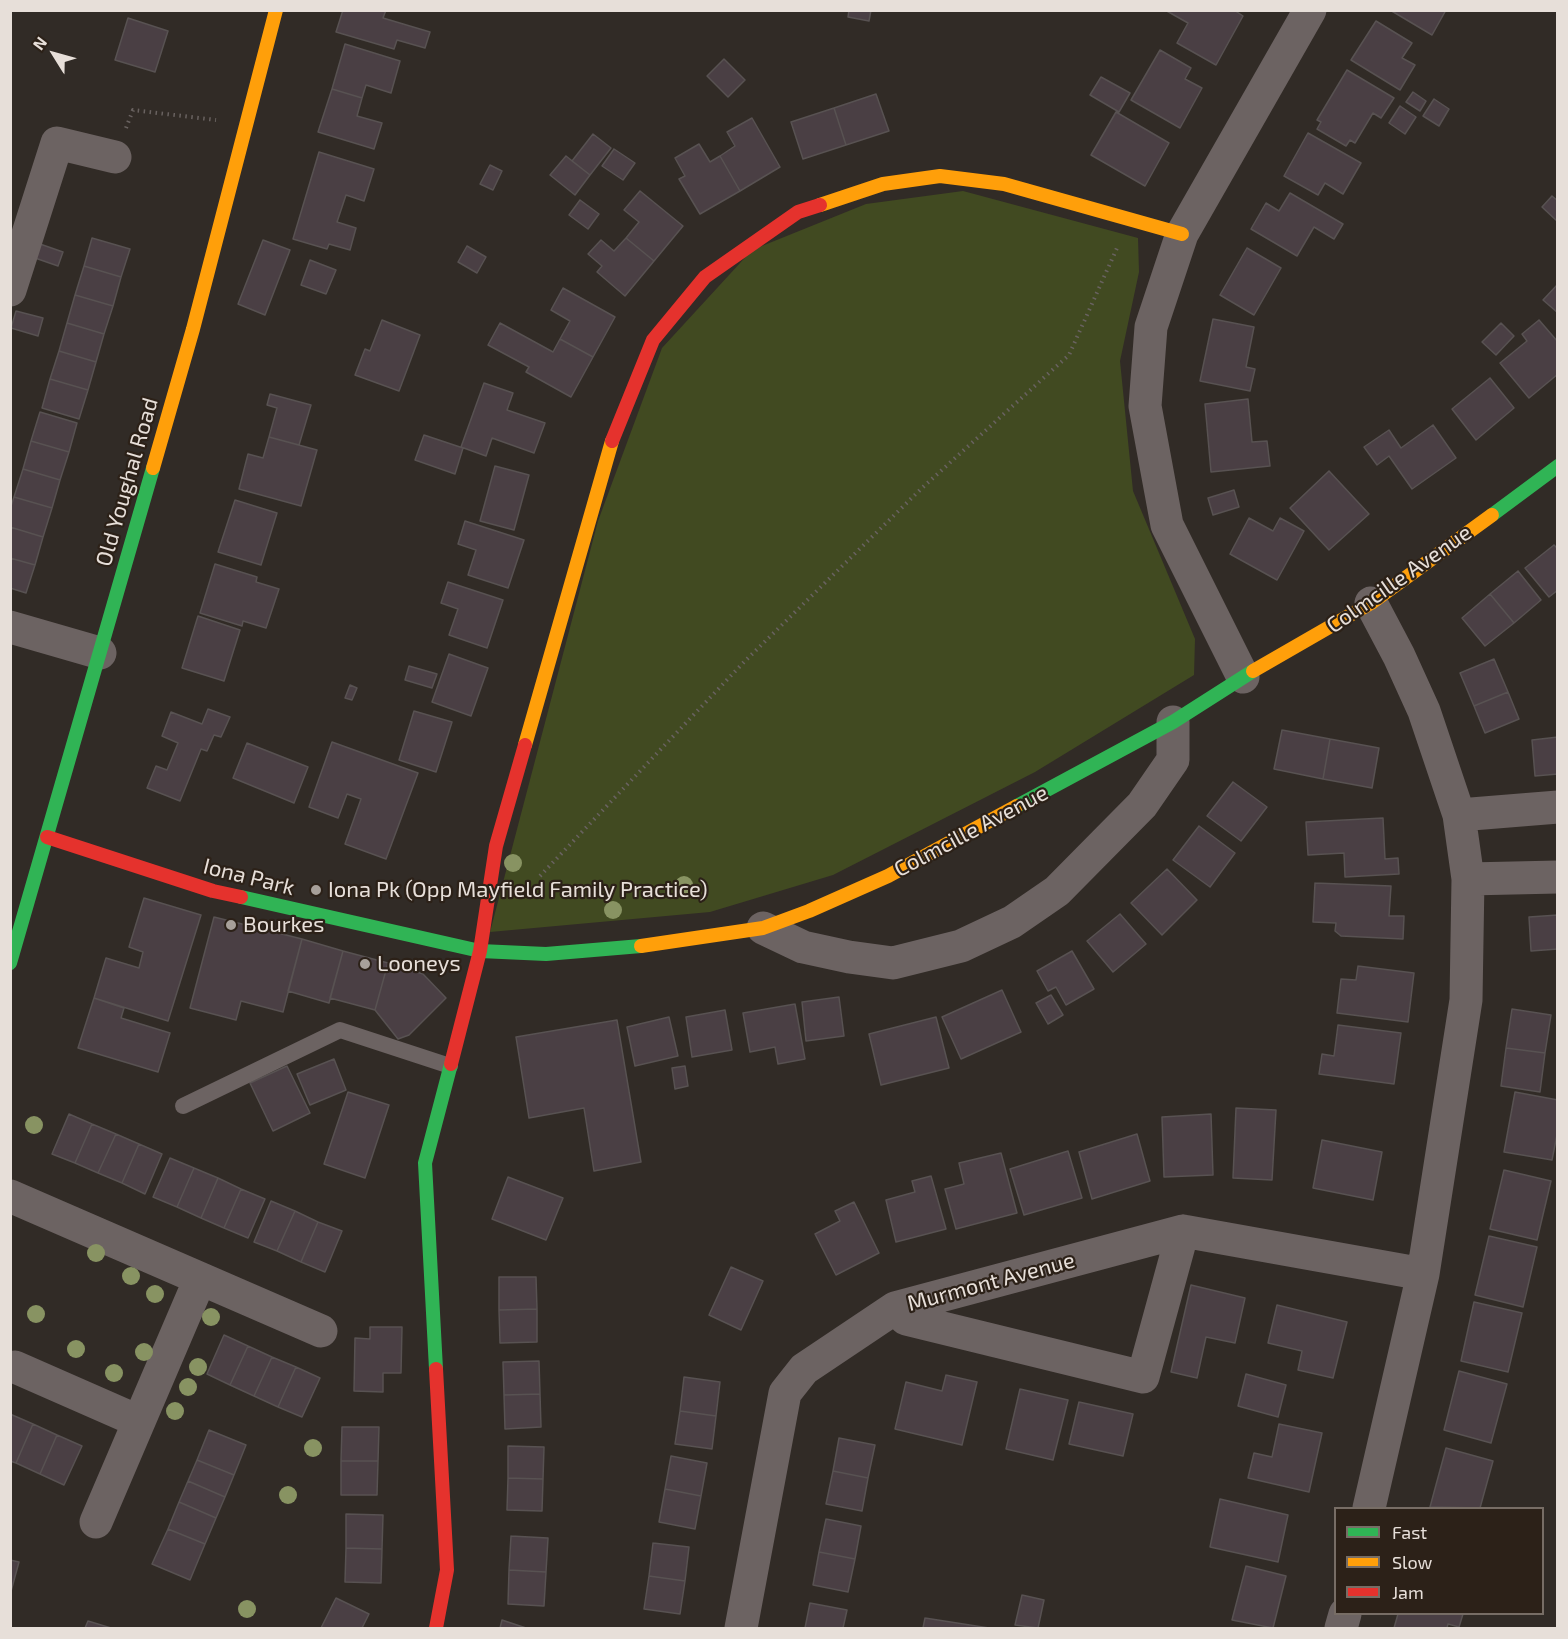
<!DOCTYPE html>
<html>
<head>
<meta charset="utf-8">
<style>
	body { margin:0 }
	#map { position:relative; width:1568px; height:1639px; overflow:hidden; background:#312b26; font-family:"Exo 2",sans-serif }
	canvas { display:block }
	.frame { position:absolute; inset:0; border:12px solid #e7dfd9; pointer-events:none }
	.legend { position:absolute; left:1334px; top:1507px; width:210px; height:108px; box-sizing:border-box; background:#2c2118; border:2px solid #776d65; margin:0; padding:8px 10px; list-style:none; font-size:18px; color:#e7dfd9 }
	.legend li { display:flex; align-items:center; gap:12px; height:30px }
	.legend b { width:30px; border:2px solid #776d65 }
	.north { position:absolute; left:24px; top:24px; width:60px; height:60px; -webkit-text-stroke:4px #2c2118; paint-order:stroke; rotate:307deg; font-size:16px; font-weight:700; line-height:24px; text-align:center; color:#e7dfd9 }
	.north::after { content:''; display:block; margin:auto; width:21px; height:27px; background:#e7dfd9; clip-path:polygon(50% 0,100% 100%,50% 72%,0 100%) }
</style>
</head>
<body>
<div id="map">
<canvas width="1568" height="1639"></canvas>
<div class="frame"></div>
<ul class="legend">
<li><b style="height:8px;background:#30b455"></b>Fast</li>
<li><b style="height:8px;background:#ff9f0a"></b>Slow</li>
<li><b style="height:8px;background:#e5322d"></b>Jam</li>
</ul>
<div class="north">N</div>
</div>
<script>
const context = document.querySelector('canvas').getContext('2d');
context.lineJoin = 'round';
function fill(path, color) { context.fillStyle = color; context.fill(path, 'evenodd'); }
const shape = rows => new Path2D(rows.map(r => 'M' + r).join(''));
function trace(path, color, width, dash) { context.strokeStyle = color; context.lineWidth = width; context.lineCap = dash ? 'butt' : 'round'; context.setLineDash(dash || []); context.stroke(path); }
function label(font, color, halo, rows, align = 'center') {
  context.font = font + ' "Exo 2",sans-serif'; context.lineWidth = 4.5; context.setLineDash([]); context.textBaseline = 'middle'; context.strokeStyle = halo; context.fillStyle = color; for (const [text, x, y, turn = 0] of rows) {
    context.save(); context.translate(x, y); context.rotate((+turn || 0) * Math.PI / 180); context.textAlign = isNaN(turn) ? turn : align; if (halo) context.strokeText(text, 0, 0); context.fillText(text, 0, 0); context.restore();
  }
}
fill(shape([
	[963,191,1138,238,1139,272,1120,361,1133,491,1195,639,1194,675,1035,772,833,875,710,912,490,932,598,521,662,348,752,250,866,204]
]), '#414a21');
const building = shape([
	[343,10,386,10,383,18,430,32,425,48,397,40,394,49,336,32,343,10],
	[849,10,871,10,869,21,848,17,849,10],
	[1165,10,1234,10,1243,16,1216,65,1177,43,1188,23,1165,10],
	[1390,10,1446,10,1432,35,1390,10],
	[128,18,168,31,155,72,115,60,128,18],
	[1376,21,1412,43,1402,58,1415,65,1400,90,1351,60,1376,21],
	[345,44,400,61,391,93,366,85,362,98,332,89,345,44],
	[1160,50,1191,68,1185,79,1202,88,1180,128,1131,100,1160,50],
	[724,59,745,80,728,97,707,76,724,59],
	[1347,70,1394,98,1381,118,1373,113,1355,143,1350,140,1346,146,1317,129,1321,122,1317,120,1347,70],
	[1101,77,1130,93,1119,112,1090,95,1101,77],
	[332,89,362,98,357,116,382,123,374,149,318,132,332,89],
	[1413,92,1426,101,1420,111,1406,102,1413,92],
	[876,94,889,131,846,145,834,108,876,94],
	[1434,99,1449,109,1439,126,1423,116,1434,99],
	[1400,106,1416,117,1405,134,1389,123,1400,106],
	[834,108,846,145,803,159,791,122,834,108],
	[1116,112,1169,143,1145,186,1091,155,1116,112],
	[752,118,780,167,740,191,720,156,735,146,727,132,752,118],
	[1308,133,1361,163,1343,194,1325,183,1318,195,1284,176,1308,133],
	[593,134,611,148,590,175,572,161,593,134],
	[699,144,710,162,720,156,740,191,700,214,679,179,685,176,675,158,699,144],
	[614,149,635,163,623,180,602,166,614,149],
	[319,152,374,169,364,201,346,195,337,222,356,228,350,250,329,244,327,249,293,239,319,152],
	[566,156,590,175,575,195,550,175,566,156],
	[490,165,502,171,493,190,480,184,490,165],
	[640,191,683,226,654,261,626,238,639,222,624,210,640,191],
	[1290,193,1343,224,1334,239,1314,227,1297,256,1251,229,1266,203,1279,211,1290,193],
	[1552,196,1558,201,1558,222,1542,207,1552,196],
	[580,200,599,214,588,229,569,215,580,200],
	[92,238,130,249,121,277,84,266,92,238],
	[626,238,654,261,625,296,597,272,602,266,588,254,601,240,614,251,626,238],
	[263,240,290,250,265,315,238,304,263,240],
	[40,244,63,252,58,266,35,258,40,244],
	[467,246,486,257,477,273,458,262,467,246],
	[1247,248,1281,268,1254,315,1220,295,1247,248],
	[310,260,336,270,326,294,301,285,310,260],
	[84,266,121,277,113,306,75,295,84,266],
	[1558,284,1558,313,1543,300,1558,284],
	[563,288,615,317,593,357,560,339,570,321,551,310,563,288],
	[75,295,113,306,104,334,67,323,75,295],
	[16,311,43,318,38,336,11,328,16,311],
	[1213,319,1254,327,1246,367,1255,369,1250,391,1200,381,1213,319],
	[382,320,420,335,399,391,355,375,365,349,370,351,382,320],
	[1539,320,1558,342,1558,374,1529,398,1500,363,1527,341,1522,334,1539,320],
	[67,323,104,334,96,362,59,351,67,323],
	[500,323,553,352,560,339,593,357,571,397,526,372,529,367,488,345,500,323],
	[1501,323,1514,336,1496,355,1482,342,1501,323],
	[59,351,96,362,88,390,50,379,59,351],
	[1490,378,1514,408,1476,440,1452,409,1490,378],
	[50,379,88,390,79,419,42,408,50,379],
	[484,383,513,393,507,410,545,423,534,453,492,438,486,456,461,447,484,383],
	[270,394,311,405,299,445,269,437,277,408,267,405,270,394],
	[1248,399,1252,442,1267,441,1270,466,1211,472,1205,404,1248,399],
	[40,412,77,423,69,452,31,441,40,412],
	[1433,425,1456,458,1412,489,1389,456,1377,465,1364,447,1389,430,1401,448,1433,425],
	[424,435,463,448,455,474,415,460,424,435],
	[269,437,317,450,301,506,239,489,248,454,263,458,269,437],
	[31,441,69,452,60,480,23,469,31,441],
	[495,466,529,475,514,530,480,521,495,466],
	[23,469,60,480,52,508,14,497,23,469],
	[1329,471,1369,514,1329,550,1290,508,1329,471],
	[1234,490,1239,507,1213,515,1208,498,1234,490],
	[14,497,52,508,43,537,10,527,10,509,14,497],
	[235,500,277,513,261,565,218,552,235,500],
	[1249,518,1273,531,1280,518,1304,531,1277,580,1230,554,1249,518],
	[465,521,524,540,508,588,468,575,476,550,458,544,465,521],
	[10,527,43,537,35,565,10,558,10,527],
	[1554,545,1558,549,1558,590,1549,597,1525,568,1554,545],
	[10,558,35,565,26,593,10,588,10,558],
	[215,564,257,577,256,582,279,589,266,628,243,621,242,626,200,613,215,564],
	[1518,571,1541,600,1514,623,1490,594,1518,571],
	[448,582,503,600,487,648,449,635,458,609,441,603,448,582],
	[1490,594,1514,623,1485,646,1462,618,1490,594],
	[198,616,240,630,224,681,182,668,198,616],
	[449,654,488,668,471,716,432,702,449,654],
	[1494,659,1508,692,1474,706,1460,673,1494,659],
	[409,666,437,674,432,688,405,680,409,666],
	[350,685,357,688,352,700,345,698,350,685],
	[1508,692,1519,719,1485,733,1474,706,1508,692],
	[208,709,230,717,221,737,214,735,207,751,201,749,180,801,147,788,156,766,167,770,178,743,162,736,171,712,202,724,208,709],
	[414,711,452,722,436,772,399,760,414,711],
	[1282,730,1330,739,1323,779,1274,769,1282,730],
	[1558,737,1558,774,1535,776,1532,740,1558,737],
	[1330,739,1379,748,1372,788,1323,779,1330,739],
	[332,742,418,773,386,859,345,844,361,799,347,794,338,818,309,807,332,742],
	[247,743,308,767,294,803,233,778,247,743],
	[1233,782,1267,807,1241,841,1207,816,1233,782],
	[1383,818,1385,859,1398,858,1399,874,1345,877,1344,853,1308,855,1306,822,1383,818],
	[1199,826,1235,853,1210,887,1173,860,1199,826],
	[1167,869,1197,900,1162,935,1131,903,1167,869],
	[1315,883,1391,886,1389,916,1404,916,1403,939,1341,936,1335,931,1336,923,1313,922,1315,883],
	[144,898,201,915,168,1021,94,998,106,958,139,968,143,952,129,947,144,898],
	[1120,914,1146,944,1113,972,1087,941,1120,914],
	[1558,915,1558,949,1531,951,1529,917,1558,915],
	[214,917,302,939,283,1012,241,1001,236,1020,190,1008,214,917],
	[302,939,343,951,329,1003,288,991,302,939],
	[343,951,388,963,375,1010,330,998,343,951],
	[1072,951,1094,989,1066,1005,1056,987,1048,991,1037,971,1072,951],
	[388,963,423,974,446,998,409,1035,398,1039,375,1010,388,963],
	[1358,966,1414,973,1408,1022,1337,1013,1341,979,1356,980,1358,966],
	[1002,990,1021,1032,961,1059,942,1017,1002,990],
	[1051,995,1063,1015,1048,1024,1036,1003,1051,995],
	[839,997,844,1036,806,1041,802,1002,839,997],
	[94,998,124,1008,121,1018,170,1033,158,1072,78,1048,94,998],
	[795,1004,805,1059,778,1064,775,1047,750,1052,743,1013,795,1004],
	[1512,1009,1551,1015,1545,1053,1506,1048,1512,1009],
	[725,1010,732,1050,692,1057,686,1017,725,1010],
	[669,1017,678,1056,635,1066,627,1027,669,1017],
	[936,1017,949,1068,881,1085,869,1034,936,1017],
	[617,1020,641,1162,594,1171,584,1108,529,1118,516,1037,617,1020],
	[1338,1025,1401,1033,1394,1084,1319,1074,1322,1054,1334,1056,1338,1025],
	[1506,1048,1545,1053,1540,1092,1501,1086,1506,1048],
	[334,1059,346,1090,310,1105,297,1074,334,1059],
	[287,1066,310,1113,273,1131,250,1083,287,1066],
	[685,1066,688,1086,675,1089,672,1068,685,1066],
	[348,1092,389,1105,365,1178,324,1164,348,1092],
	[1515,1092,1558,1100,1558,1130,1552,1160,1504,1152,1515,1092],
	[1236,1108,1276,1110,1272,1180,1233,1178,1236,1108],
	[69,1114,92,1124,75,1163,52,1154,69,1114],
	[1211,1114,1213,1175,1164,1177,1162,1117,1211,1114],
	[92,1124,116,1134,98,1173,75,1163,92,1124],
	[116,1134,139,1144,122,1183,98,1173,116,1134],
	[1137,1134,1150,1181,1092,1199,1079,1152,1137,1134],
	[1322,1140,1382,1152,1373,1200,1313,1188,1322,1140],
	[139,1144,162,1154,145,1194,122,1183,139,1144],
	[1068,1151,1082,1198,1024,1215,1010,1169,1068,1151],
	[1001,1153,1017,1213,956,1229,945,1189,964,1184,959,1163,1001,1153],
	[170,1158,194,1168,177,1207,153,1197,170,1158],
	[194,1168,218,1178,201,1218,177,1207,194,1168],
	[1504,1170,1551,1181,1537,1240,1490,1229,1504,1170],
	[931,1176,946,1229,896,1242,886,1200,915,1192,912,1181,931,1176],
	[508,1177,563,1198,546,1240,492,1219,508,1177],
	[218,1178,241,1189,224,1228,201,1218,218,1178],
	[241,1189,265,1199,248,1238,224,1228,241,1189],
	[271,1201,295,1211,277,1251,254,1242,271,1201],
	[854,1202,879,1253,836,1275,815,1234,840,1221,835,1211,854,1202],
	[295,1211,318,1222,301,1262,277,1251,295,1211],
	[318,1222,342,1231,325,1272,301,1262,318,1222],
	[1489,1236,1537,1247,1523,1307,1475,1295,1489,1236],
	[731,1267,763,1281,741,1330,709,1315,731,1267],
	[499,1277,536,1277,537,1309,499,1310,499,1277],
	[1191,1285,1245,1298,1235,1343,1206,1337,1197,1378,1171,1372,1191,1285],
	[1474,1302,1522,1313,1508,1372,1461,1361,1474,1302],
	[1277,1305,1347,1322,1333,1378,1298,1370,1302,1351,1268,1343,1277,1305],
	[537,1309,537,1342,500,1343,499,1310,537,1309],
	[370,1327,402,1327,401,1373,383,1373,383,1392,354,1391,355,1338,370,1339,370,1327],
	[224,1335,248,1346,230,1385,207,1374,224,1335],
	[248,1346,272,1357,254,1396,230,1385,248,1346],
	[272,1357,296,1367,278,1407,254,1396,272,1357],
	[539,1361,540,1394,504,1395,503,1362,539,1361],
	[296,1367,320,1378,302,1417,278,1407,296,1367],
	[1459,1371,1507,1384,1491,1443,1444,1430,1459,1371],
	[1246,1374,1286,1385,1278,1417,1238,1406,1246,1374],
	[946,1375,977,1382,962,1445,895,1429,906,1382,942,1391,946,1375],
	[684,1377,720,1382,716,1416,680,1411,684,1377],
	[1020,1389,1068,1400,1053,1460,1006,1449,1020,1389],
	[540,1394,541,1427,505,1429,504,1395,540,1394],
	[1079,1402,1133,1414,1123,1456,1069,1444,1079,1402],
	[680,1411,716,1416,712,1449,675,1444,680,1411],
	[10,1414,33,1424,16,1463,10,1461,10,1414],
	[33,1424,57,1435,40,1474,16,1463,33,1424],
	[1279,1424,1322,1433,1309,1492,1248,1478,1254,1453,1272,1457,1279,1424],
	[342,1427,379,1427,378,1461,341,1461,342,1427],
	[209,1430,246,1445,234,1475,197,1460,209,1430],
	[57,1435,82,1446,64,1485,40,1474,57,1435],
	[839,1438,875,1445,868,1478,833,1471,839,1438],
	[508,1446,544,1447,543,1479,508,1478,508,1446],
	[1446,1448,1493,1461,1480,1508,1430,1507,1446,1448],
	[671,1456,707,1463,701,1496,665,1489,671,1456],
	[197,1460,234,1475,225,1497,188,1481,197,1460],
	[341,1461,378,1461,377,1495,341,1495,341,1461],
	[833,1471,868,1478,862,1511,826,1504,833,1471],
	[508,1478,543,1479,542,1511,507,1510,508,1478],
	[188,1481,225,1497,216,1518,179,1502,188,1481],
	[665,1489,701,1496,695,1529,659,1522,665,1489],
	[1220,1499,1288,1515,1278,1562,1210,1547,1220,1499],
	[179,1502,216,1518,205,1544,168,1529,179,1502],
	[346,1514,383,1515,382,1549,346,1548,346,1514],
	[826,1519,861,1526,855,1559,819,1552,826,1519],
	[168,1529,205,1544,190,1580,152,1564,168,1529],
	[511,1536,548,1538,546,1572,509,1570,511,1536],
	[653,1543,689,1547,685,1581,649,1576,653,1543],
	[346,1548,382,1549,381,1583,345,1582,346,1548],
	[819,1552,855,1559,848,1592,813,1585,819,1552],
	[10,1560,19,1562,10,1595,10,1560],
	[1246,1566,1286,1576,1273,1628,1232,1620,1246,1566],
	[509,1570,546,1572,544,1606,508,1604,509,1570],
	[649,1576,685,1581,680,1614,644,1609,649,1576],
	[1022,1595,1044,1600,1038,1628,1015,1625,1022,1595],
	[336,1598,369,1614,362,1628,321,1628,336,1598],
	[810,1603,847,1610,843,1628,805,1628,810,1603],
	[1398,1614,1463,1614,1459,1627,1448,1624,1447,1628,1394,1628,1398,1614],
	[925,1618,989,1628,923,1628,925,1618],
	[502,1620,526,1628,500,1628,502,1620],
	[88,1621,111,1628,85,1628,88,1621]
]);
fill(building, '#4a3f44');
trace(building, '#585252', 1.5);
trace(shape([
	[126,128,133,110,216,120],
	[540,876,744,662,922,488,1069,355,1117,248]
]), '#696260', 4, [1.5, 4.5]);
trace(shape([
	[183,1106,340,1030,450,1066]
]), '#6c6362', 16);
trace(shape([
	[10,290,57,143,115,157],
	[10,627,100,653],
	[1243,677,1167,525,1145,406,1151,327,1182,234,1310,10],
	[1459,815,1558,807],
	[1468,879,1558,877],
	[763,928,803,947,849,957,893,963,961,946,1012,922,1057,891,1142,805,1173,760,1173,722],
	[10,1196,321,1331],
	[895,1308,906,1319,1143,1377,1183,1231],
	[15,1367,138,1421],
	[1369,1508,1423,1274,1466,1000,1468,879,1459,815,1424,711,1399,656,1371,603],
	[96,1522,200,1279],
	[741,1628,785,1393,804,1369,895,1308,1183,1231,1423,1274],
	[1341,1628,1345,1614]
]), '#6c6362', 33);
trace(shape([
	[1492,515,1558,466],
	[1017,806,1173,722,1253,671],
	[241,897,480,951,546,954,641,946],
	[10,963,153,468],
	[436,1369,425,1163,451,1064]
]), '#30b455', 14);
trace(shape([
	[820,205,883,184,940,176,1004,184,1182,234],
	[153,468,193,329,276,10],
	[1253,671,1371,603,1492,515],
	[525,745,612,441],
	[641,946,763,928,809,911,888,876,1017,806]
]), '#ff9f0a', 14);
trace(shape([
	[612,441,653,340,705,277,798,212,820,205],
	[47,837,213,891,241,897],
	[451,1064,480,951,496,846,525,745],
	[436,1628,447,1570,436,1369]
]), '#e5322d', 14);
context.fillStyle = '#889362';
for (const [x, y] of [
	[513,863],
	[684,885],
	[613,910],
	[34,1125],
	[96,1253],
	[131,1276],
	[155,1294],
	[36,1314],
	[211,1317],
	[76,1349],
	[144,1352],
	[198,1367],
	[114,1373],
	[188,1387],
	[175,1411],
	[313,1448],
	[288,1495],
	[247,1609]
]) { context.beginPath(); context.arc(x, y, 9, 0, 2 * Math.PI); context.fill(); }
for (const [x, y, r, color] of [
	[316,890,6,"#a7a09a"],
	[231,925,6,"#a7a09a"],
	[365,964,6,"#a7a09a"]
]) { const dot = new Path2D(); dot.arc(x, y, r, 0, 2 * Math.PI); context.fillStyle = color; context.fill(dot); trace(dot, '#2c2118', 2); }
label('22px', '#e7dfd9', '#2c2118', [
	["Old Youghal Road",127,482,-74],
	["Colmcille Avenue",1399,579,-35],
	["Colmcille Avenue",971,831,-28],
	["Iona Park",249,877,14],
	["Murmont Avenue",991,1282,-15]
]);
label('22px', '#e7dfd9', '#2c2118', [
	["Iona Pk (Opp Mayfield Family Practice)",328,890],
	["Bourkes",243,925],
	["Looneys",377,964]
], 'left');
</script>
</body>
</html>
